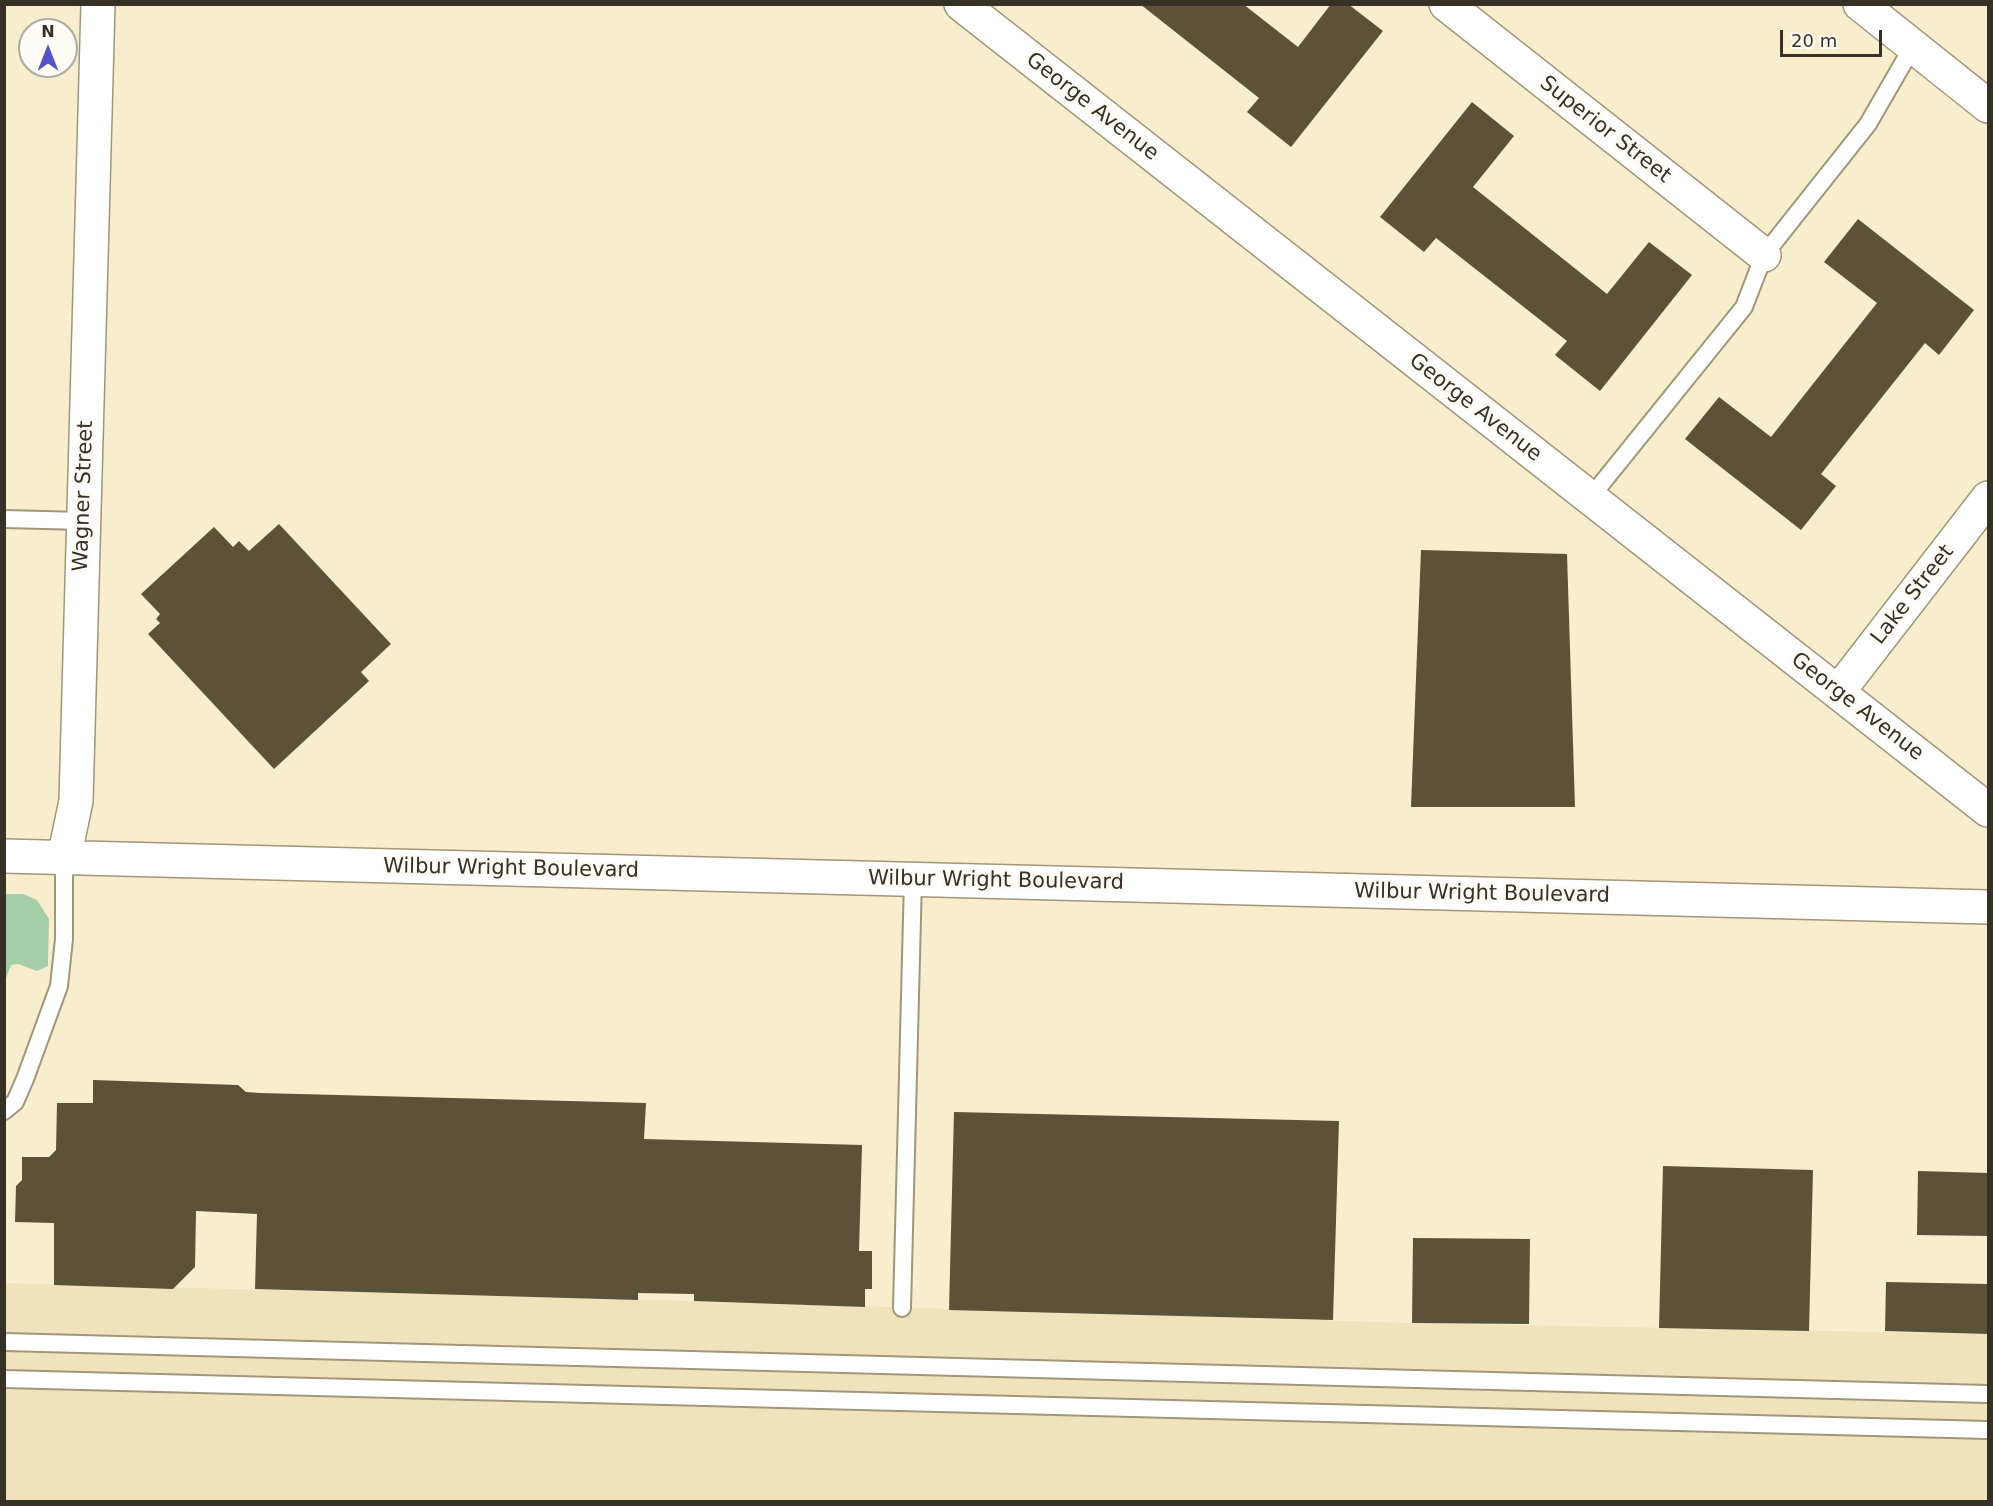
<!DOCTYPE html>
<html>
<head>
<meta charset="utf-8">
<style>
	body { margin:0 }
	#map { position:relative; width:1993px; height:1506px; overflow:hidden; background:#f8eece; font-family:"DejaVu Sans",sans-serif }
	canvas { display:block }
	.frame { position:absolute; inset:0; border:6px solid #353125; pointer-events:none }
	.north { position:absolute; left:18px; top:18px; width:60px; height:60px; box-sizing:border-box; background:#fdfbf5; border:2px solid #adaaa2; border-radius:50%; rotate:0deg; font-size:16px; font-weight:700; line-height:24px; text-align:center; color:#353125 }
	.north::after { content:''; display:block; margin:auto; width:21px; height:27px; background:#5453cb; clip-path:polygon(50% 0,100% 100%,50% 72%,0 100%) }
	.scale { position:absolute; left:1780px; top:30px; width:102px; height:27px; box-sizing:border-box; border:3px solid #353125; border-top:0; padding-left:8px; font-size:18px; line-height:21px; white-space:nowrap; color:#353125; -webkit-text-stroke:4px #fdfbf5; paint-order:stroke }
</style>
</head>
<body>
<div id="map">
<canvas width="1993" height="1506"></canvas>
<div class="frame"></div>
<div class="north">N</div>
<div class="scale">20 m</div>
</div>
<script>
const context = document.querySelector('canvas').getContext('2d');
context.lineJoin = 'round';
function fill(path, color) { context.fillStyle = color; context.fill(path, 'evenodd'); }
const shape = rows => new Path2D(rows.map(r => 'M' + r).join(''));
function trace(path, color, width, dash) { context.strokeStyle = color; context.lineWidth = width; context.lineCap = dash ? 'butt' : 'round'; context.setLineDash(dash || []); context.stroke(path); }
function label(font, color, halo, rows, align = 'center') {
  context.font = font + ' "DejaVu Sans",sans-serif'; context.lineWidth = 6; context.setLineDash([]); context.textBaseline = 'middle'; context.strokeStyle = halo; context.fillStyle = color; for (const [text, x, y, turn = 0] of rows) {
    context.save(); context.translate(x, y); context.rotate((+turn || 0) * Math.PI / 180); context.textAlign = isNaN(turn) ? turn : align; if (halo) context.strokeText(text, 0, 0); context.fillText(text, 0, 0); context.restore();
  }
}
fill(shape([
	[5,1283,694,1301,1412,1323,1988,1334,1988,1501,5,1502]
]), '#f0e3bc');
fill(shape([
	[5,894,23,894,37,900,49,919,48,966,37,971,18,964,11,965,5,981]
]), '#a5cfa9');
fill(shape([
	[1140,4,1243,4,1298,47,1331,4,1348,4,1383,31,1291,147,1247,112,1259,98],
	[1472,102,1514,136,1473,187,1607,294,1649,242,1692,275,1600,391,1555,355,1567,341,1436,238,1424,252,1380,217],
	[1858,219,1974,310,1939,355,1925,343,1821,474,1836,486,1801,530,1685,439,1719,397,1771,437,1877,303,1824,262],
	[279,524,391,644,361,672,369,681,274,769,148,634,160,623,156,619,160,614,141,594,214,527,233,547,239,541,249,551],
	[1421,550,1567,554,1575,807,1411,807],
	[93,1080,238,1085,246,1092,260,1093,646,1103,644,1139,862,1145,859,1251,872,1251,872,1289,865,1289,865,1307,694,1301,694,1294,638,1293,638,1300,255,1289,257,1214,196,1211,195,1267,173,1289,54,1285,54,1223,15,1222,16,1186,22,1180,22,1157,49,1157,56,1150,57,1103,93,1103],
	[954,1112,1339,1121,1333,1320,949,1310],
	[1663,1166,1813,1170,1809,1331,1659,1328],
	[1918,1171,1988,1173,1988,1236,1917,1235],
	[1413,1238,1530,1239,1529,1324,1412,1323],
	[1886,1282,1988,1284,1988,1334,1885,1331]
]), '#5b5237');
const lane = shape([
	[1590,498,1744,307,1764,255,1868,124,1913,46],
	[4,519,83,521],
	[4,1111,15,1102,25,1079,59,986,64,939,64,858],
	[902,1308,913,879],
	[4,1342,1988,1394],
	[4,1379,1988,1430]
]);
const street = shape([
	[961,4,1988,810],
	[1446,4,1764,255],
	[1860,4,1988,106],
	[1838,692,1988,498],
	[4,856,1988,907],
	[64,858,76,801,98,4]
]);
trace(lane, '#a09779', 20);
trace(street, '#a09779', 36);
trace(lane, '#fff', 16);
trace(street, '#fff', 33);
label('21px', '#353125', '#fdfbf5', [
	["George Avenue",1092,107,38],
	["Superior Street",1605,130,38],
	["George Avenue",1475,408,38],
	["Wagner Street",84,496,-88],
	["Lake Street",1913,595,-52],
	["George Avenue",1857,707,38],
	["Wilbur Wright Boulevard",511,869,1],
	["Wilbur Wright Boulevard",996,881,1],
	["Wilbur Wright Boulevard",1482,894,1]
]);
</script>
</body>
</html>
